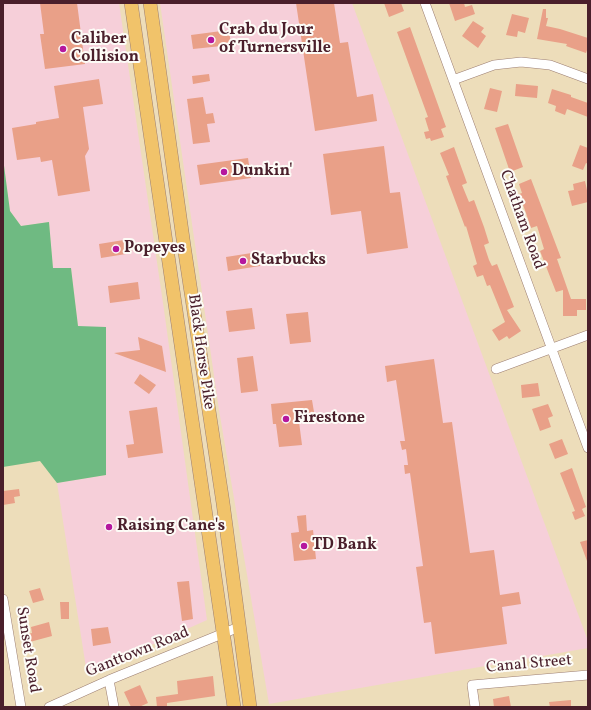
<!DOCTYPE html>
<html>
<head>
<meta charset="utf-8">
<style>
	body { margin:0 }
	#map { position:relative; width:591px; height:710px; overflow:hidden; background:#edddba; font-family:Vollkorn,serif }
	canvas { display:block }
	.frame { position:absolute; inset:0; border:4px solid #4a1f2b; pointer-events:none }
</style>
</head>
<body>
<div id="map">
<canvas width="591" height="710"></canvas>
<div class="frame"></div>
</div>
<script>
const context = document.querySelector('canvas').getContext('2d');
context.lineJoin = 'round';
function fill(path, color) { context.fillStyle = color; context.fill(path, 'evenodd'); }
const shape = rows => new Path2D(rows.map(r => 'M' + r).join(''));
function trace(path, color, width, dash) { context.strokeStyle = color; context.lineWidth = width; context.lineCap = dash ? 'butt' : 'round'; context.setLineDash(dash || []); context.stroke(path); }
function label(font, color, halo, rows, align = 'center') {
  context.font = font + ' Vollkorn,serif'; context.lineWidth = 4; context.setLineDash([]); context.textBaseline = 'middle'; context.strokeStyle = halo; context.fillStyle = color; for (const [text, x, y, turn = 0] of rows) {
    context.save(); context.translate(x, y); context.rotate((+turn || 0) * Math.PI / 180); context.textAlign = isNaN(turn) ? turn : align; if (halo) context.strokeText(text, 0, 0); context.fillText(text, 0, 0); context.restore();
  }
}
fill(shape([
	[3,3,119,3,164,310,207,620,87,674,57,483,106,475,105,327,78,327,71,268,53,269,49,222,21,226,10,211,3,158],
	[160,3,352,3,588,641,588,648,269,704,219,410]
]), '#f6cfd9');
fill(shape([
	[3,158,10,211,21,226,49,222,53,268,71,268,78,326,106,327,106,475,57,483,40,461,3,467]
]), '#6fba82');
fill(shape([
	[40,3,77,3,85,64,45,69,40,34,44,34],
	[296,3,334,3,340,43,348,42,357,97,373,94,377,121,315,131],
	[384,3,401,3,404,11,389,17],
	[449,3,464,3,465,7,472,5,475,14,455,21],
	[543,9,546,9,546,18,548,18,546,26,560,29,588,38,588,47,586,53,566,46,567,44,537,39],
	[512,14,529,18,525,33,518,31,517,37,506,35],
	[473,21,484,28,481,32,486,36,478,48,462,36],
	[410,27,446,127,441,129,444,137,431,141,430,138,426,139,424,132,429,131,425,118,428,117,397,32],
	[229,30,231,45,193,49,191,35],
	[209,74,210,81,193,84,192,76],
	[99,79,103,104,83,107,89,149,85,156,90,191,58,196,52,160,41,162,40,157,17,160,12,128,36,124,36,122,59,118,54,86],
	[516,84,538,86,537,98,515,96],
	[490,88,502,91,497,112,484,109],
	[552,89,571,95,571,97,588,103,588,117,567,109,565,115,555,111,556,106,548,103],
	[203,97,206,114,213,113,215,123,207,124,210,142,193,144,187,99],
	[508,124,523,167,510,172,495,128],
	[580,145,588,148,588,164,586,163,583,170,572,166],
	[384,146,390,193,400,192,408,248,367,254,361,211,331,215,323,154],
	[454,147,467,183,462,185,469,202,474,200,484,227,489,243,484,245,489,260,492,266,497,264,514,307,507,310,521,331,509,339,507,336,499,341,492,330,505,322,490,285,487,286,483,275,477,277,473,266,477,264,466,226,465,227,446,176,449,175,440,153],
	[248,158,251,178,200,185,197,165],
	[531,179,561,258,557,259,571,299,586,299,586,310,577,310,577,316,563,316,563,290,556,292,540,251,544,249,537,226,531,228,526,213,519,194,522,193,519,184],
	[585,181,588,195,588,202,572,206,568,191,574,190,573,184],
	[130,239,132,253,101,258,99,244],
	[258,252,260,266,228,271,226,257],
	[138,282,140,299,110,303,108,286],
	[252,308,255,329,229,332,226,311],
	[308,312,311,342,290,344,286,314],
	[138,337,162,346,166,372,114,353,140,350],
	[253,356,258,391,241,393,237,358],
	[434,359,443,423,452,422,470,553,494,550,500,595,519,592,521,604,502,607,507,644,435,654,431,622,424,623,416,567,423,566,410,473,405,474,404,465,408,465,406,449,402,450,400,441,405,441,396,380,387,382,385,366],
	[140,374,156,385,149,394,134,383],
	[538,383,540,396,522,398,521,385],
	[312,400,314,412,298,414,302,445,279,447,276,424,273,424,271,404],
	[548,404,553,416,548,418,551,427,540,431,532,409],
	[157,407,163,453,128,458,126,445,134,444,129,411],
	[562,439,568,454,555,459,549,444],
	[572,468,586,507,582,509,585,516,575,520,572,512,575,511,560,473],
	[19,489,20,496,14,497,15,503,3,505,3,491],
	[306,515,307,531,313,530,316,559,294,561,291,533,299,532,297,516],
	[588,540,588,561,587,561,580,542],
	[189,581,193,619,182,621,177,582],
	[40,588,44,600,33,603,29,591],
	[60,602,69,602,69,619,61,619],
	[49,622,52,636,26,643,24,635,32,633,31,627],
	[108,627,111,643,93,646,91,629],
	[213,676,215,696,167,703,167,707,157,707,156,697,178,694,177,681],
	[140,685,148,703,139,707,131,707,124,692],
	[509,696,511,707,494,707,493,699],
	[571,700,571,707,550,707,549,702]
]), '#e9a088');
const minor = shape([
	[425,3,588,448],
	[453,80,494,65,521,62,550,65,588,79],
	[496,369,588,335],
	[3,599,21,707],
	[109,680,114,707],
	[49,707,109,680,239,627],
	[475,707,472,685,588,675]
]);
const highway = shape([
	[131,3,234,707],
	[150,3,184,246,223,503,250,707]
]);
trace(minor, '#9c7e72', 10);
trace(highway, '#9c7e72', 14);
trace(minor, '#fff', 9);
trace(highway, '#f1c36a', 13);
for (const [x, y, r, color] of [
	[211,40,4,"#b5179e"],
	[63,49,4,"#b5179e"],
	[224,172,4,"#b5179e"],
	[116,249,4,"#b5179e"],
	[243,261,4,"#b5179e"],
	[286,419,4,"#b5179e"],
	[109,527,4,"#b5179e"],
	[304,546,4,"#b5179e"]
]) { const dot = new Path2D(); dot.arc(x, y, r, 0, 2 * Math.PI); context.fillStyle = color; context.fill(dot); trace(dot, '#fdfcf7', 1.5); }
label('bold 16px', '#4a1f2b', '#fdfcf7', [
	["Crab du Jour",219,31],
	["of Turnersville",219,49],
	["Caliber",71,40],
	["Collision",71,58],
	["Dunkin'",232,172],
	["Popeyes",124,249],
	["Starbucks",251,261],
	["Firestone",294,419],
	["Raising Cane's",117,527],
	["TD Bank",312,546]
], 'left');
label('16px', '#4a1f2b', '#fdfcf7', [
	["Chatham Road",521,220,70],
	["Black Horse Pike",200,352,82],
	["Sunset Road",27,650,81],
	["Ganttown Road",138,653,-22],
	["Canal Street",529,665,-5]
]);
</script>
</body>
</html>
